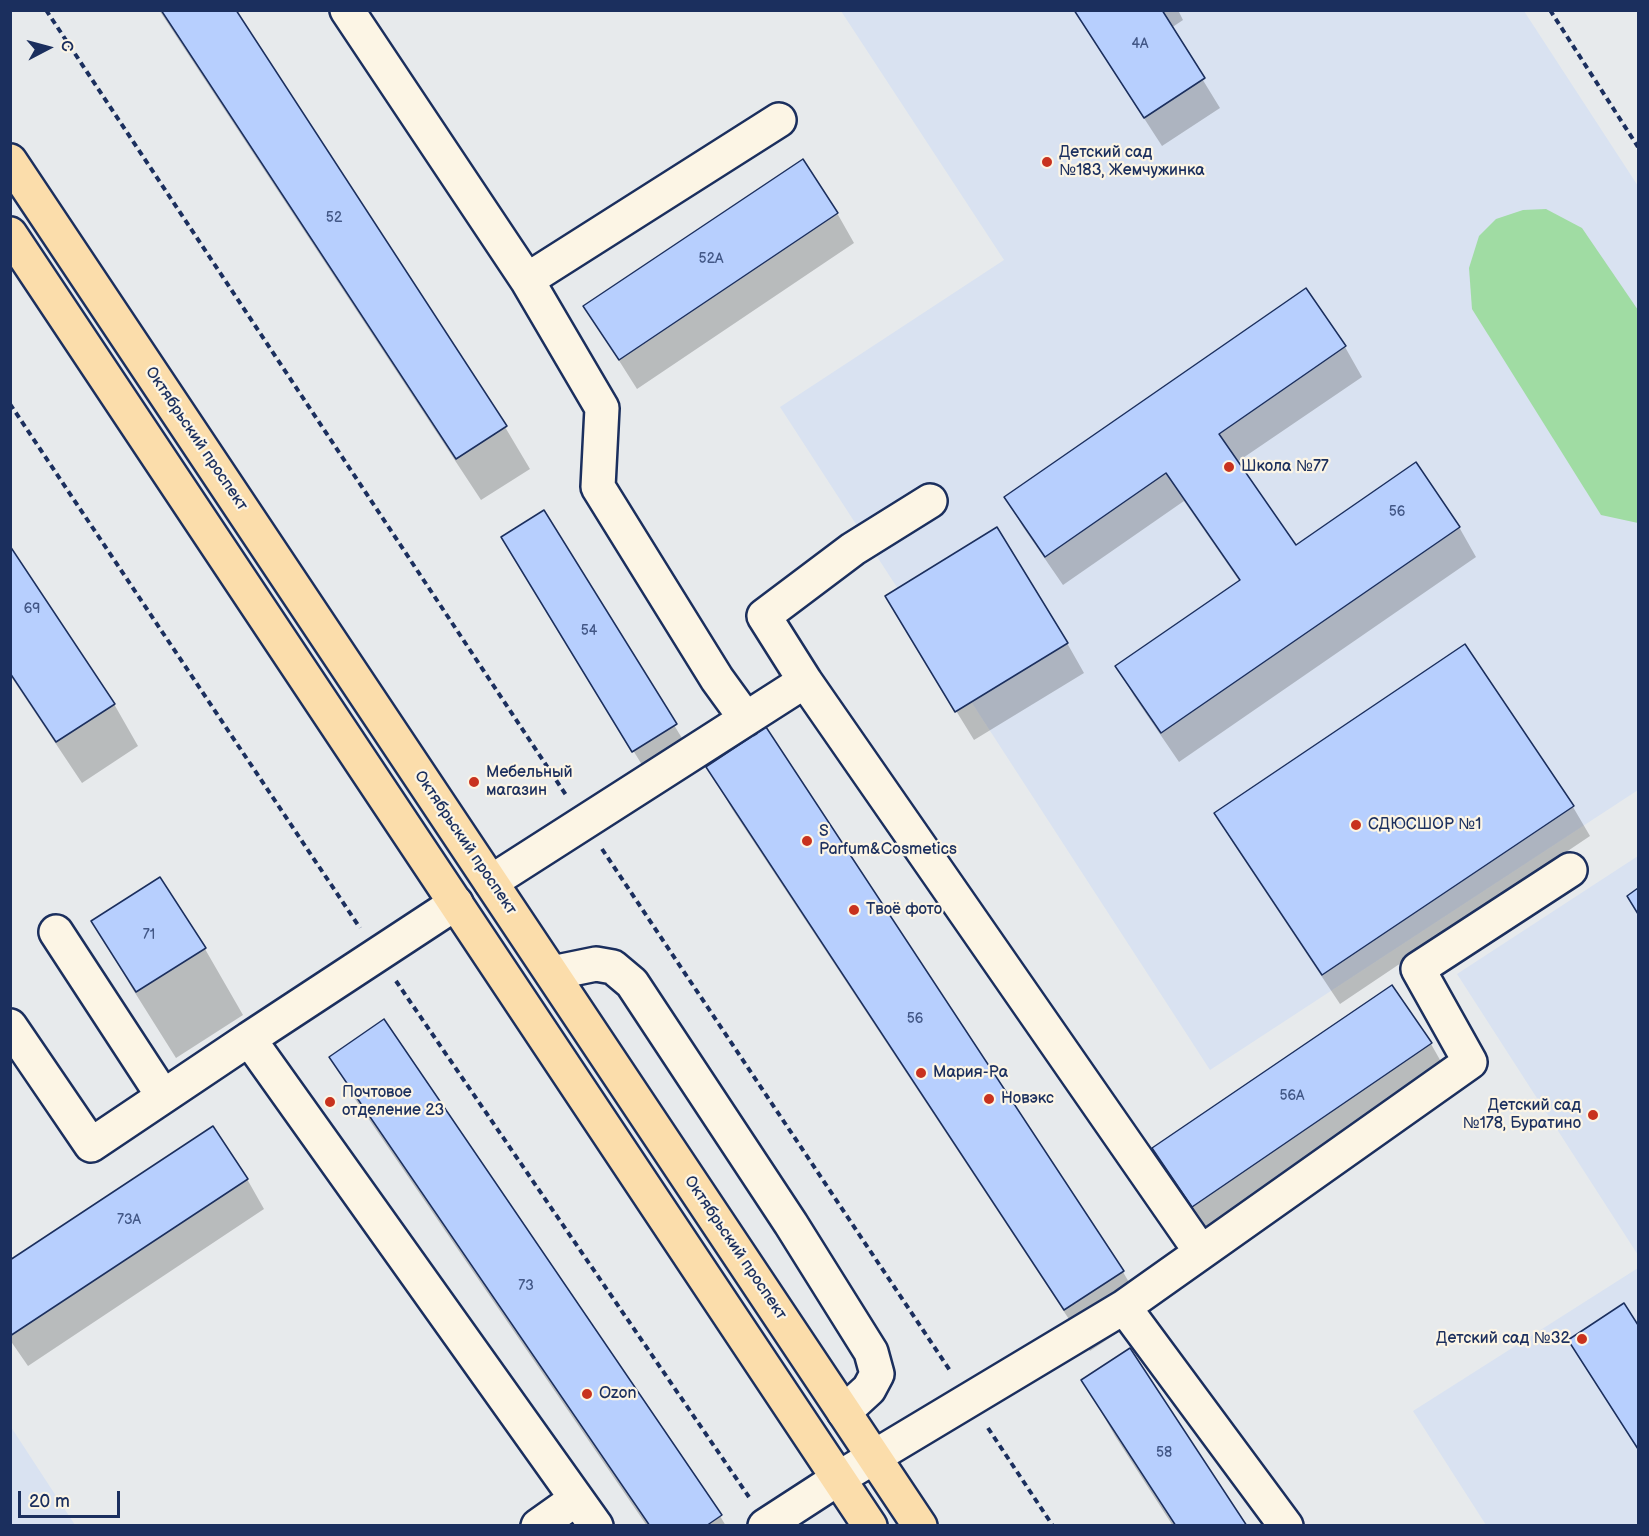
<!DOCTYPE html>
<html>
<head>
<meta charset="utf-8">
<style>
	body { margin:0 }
	#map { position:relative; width:1649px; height:1536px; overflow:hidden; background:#e7eaec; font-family:"Balsamiq Sans",sans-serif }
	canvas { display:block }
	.frame { position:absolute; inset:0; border:12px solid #1b2f5e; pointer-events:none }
	.north { position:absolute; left:18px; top:18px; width:60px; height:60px; -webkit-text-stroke:4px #fcf5e5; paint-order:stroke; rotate:84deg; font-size:16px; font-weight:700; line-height:24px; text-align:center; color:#1b2f5e }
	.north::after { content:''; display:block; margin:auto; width:21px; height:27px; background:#1b2f5e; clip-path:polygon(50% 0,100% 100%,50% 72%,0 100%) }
	.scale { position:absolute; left:18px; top:1491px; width:102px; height:27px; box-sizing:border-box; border:3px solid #1b2f5e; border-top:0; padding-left:8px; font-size:18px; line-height:21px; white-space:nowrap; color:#1b2f5e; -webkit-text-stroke:4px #fcf5e5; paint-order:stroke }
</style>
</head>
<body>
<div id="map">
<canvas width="1649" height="1536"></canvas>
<div class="frame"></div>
<div class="north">С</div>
<div class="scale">20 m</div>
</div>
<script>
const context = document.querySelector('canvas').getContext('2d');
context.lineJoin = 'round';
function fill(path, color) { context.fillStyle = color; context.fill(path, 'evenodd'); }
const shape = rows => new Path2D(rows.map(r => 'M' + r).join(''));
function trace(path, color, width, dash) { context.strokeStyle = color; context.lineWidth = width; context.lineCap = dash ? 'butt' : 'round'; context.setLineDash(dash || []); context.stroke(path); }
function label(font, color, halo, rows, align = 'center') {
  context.font = font + ' "Balsamiq Sans",sans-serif'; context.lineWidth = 4.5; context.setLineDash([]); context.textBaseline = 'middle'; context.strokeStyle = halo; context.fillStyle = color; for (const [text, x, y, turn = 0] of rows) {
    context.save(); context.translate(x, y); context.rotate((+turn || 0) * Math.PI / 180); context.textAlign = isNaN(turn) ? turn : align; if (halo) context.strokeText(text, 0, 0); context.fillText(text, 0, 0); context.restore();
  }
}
fill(shape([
	[841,11,1524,11,1638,186,1638,790,1210,1070,780,407,1004,260],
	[1638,856,1638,1255,1457,974],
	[1638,1268,1638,1525,1486,1525,1413,1411],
	[10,1427,11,1427,75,1525,11,1525]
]), '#d9e2f1');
fill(shape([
	[1546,209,1582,228,1638,310,1638,523,1601,515,1472,309,1469,268,1479,236,1496,219,1523,210]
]), '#a0dca3');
fill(shape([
	[159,10,234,10,505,427,530,469,481,500],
	[1074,10,1178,10,1183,20,1171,28,1220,108,1162,146],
	[837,213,854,243,637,389,585,307],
	[1305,290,1345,347,1362,377,1237,462,1295,547,1459,527,1476,557,1179,762,1134,696,1117,667,1240,582,1184,501,1063,585,1023,527,1006,498],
	[544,512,688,748,647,773,516,560],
	[10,548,114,704,138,746,82,783,10,675],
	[904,626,1067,643,1084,673,974,740],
	[708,767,1123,1272,1147,1313,1090,1351,732,809],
	[1573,807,1590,836,1340,1004,1233,843,1216,814],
	[93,922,205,949,243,1015,176,1058,132,988],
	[1392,987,1431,1044,1448,1074,1210,1235,1171,1178,1154,1149],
	[331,1057,720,1516,726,1526,647,1526,355,1099],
	[247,1179,264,1209,28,1366,10,1340,10,1262],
	[1624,1305,1638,1328,1638,1448,1579,1355],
	[1083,1380,1245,1526,1173,1526,1115,1436]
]), '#0003');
const building = shape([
	[161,10,236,10,507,426,456,459,161,10],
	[1074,10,1162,10,1205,78,1144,118,1074,10],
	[803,159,838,213,619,360,583,306,803,159],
	[1306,288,1346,346,1219,434,1296,545,1416,462,1460,527,1161,733,1115,666,1240,580,1166,473,1045,557,1004,497,1306,288],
	[544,510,677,724,632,752,501,537,544,510],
	[997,527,1068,643,955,712,885,596,997,527],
	[10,546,115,704,56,742,10,673,10,546],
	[1465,644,1574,806,1322,975,1214,813,1465,644],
	[766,727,1124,1271,1064,1310,706,767,766,727],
	[160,877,206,948,136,992,91,921,160,877],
	[1638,888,1638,914,1627,896,1638,888],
	[1392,985,1432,1043,1192,1207,1152,1148,1392,985],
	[384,1019,722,1515,706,1526,650,1526,329,1057,384,1019],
	[213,1126,248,1179,10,1336,10,1260,213,1126],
	[1624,1303,1638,1325,1638,1449,1568,1340,1624,1303],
	[1130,1348,1247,1526,1176,1526,1081,1380,1130,1348]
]);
fill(building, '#b7cffe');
trace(building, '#1b2f5e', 1.5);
const minor = shape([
	[347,10,527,280,602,408,598,487,717,679,746,719],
	[527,280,779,120],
	[805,681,764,616,853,549,930,501],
	[491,882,805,681,1201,1252],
	[456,903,249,1039,596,1526],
	[56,932,163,1096],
	[552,973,596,964,613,967,632,983,791,1224,871,1352,877,1374,869,1389,844,1412],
	[10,1026,91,1145,249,1039],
	[1124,1307,1470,1062,1418,969,1570,870],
	[538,1526,576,1499],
	[765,1526,839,1478,1124,1307,1286,1526]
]);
const major = shape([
	[10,161,920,1526],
	[10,234,870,1526]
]);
trace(minor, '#1b2f5e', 38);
trace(major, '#1b2f5e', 38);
trace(shape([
	[46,10,566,795],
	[1550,10,1638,147],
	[10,404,360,928],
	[602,849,951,1372],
	[396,981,749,1497],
	[988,1428,1053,1526]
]), '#1b2f5e', 4, [6, 4.5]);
trace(minor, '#fcf5e5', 33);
trace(major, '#fbddab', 33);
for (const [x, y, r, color] of [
	[1047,162,6,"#c8321e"],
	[1229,467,6,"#c8321e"],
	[474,782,6,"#c8321e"],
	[1356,825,6,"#c8321e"],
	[807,841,6,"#c8321e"],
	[854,910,6,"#c8321e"],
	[921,1073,6,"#c8321e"],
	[989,1099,6,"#c8321e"],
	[330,1102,6,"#c8321e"],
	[1593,1115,6,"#c8321e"],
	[1582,1339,6,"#c8321e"],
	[587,1394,6,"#c8321e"]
]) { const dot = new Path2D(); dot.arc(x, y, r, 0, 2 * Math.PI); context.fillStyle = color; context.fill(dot); trace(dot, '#fcf5e5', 2); }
label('14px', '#425786', null, [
	["4А",1140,44],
	["52",334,218],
	["52А",711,259],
	["56",1397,512],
	["69",32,609],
	["54",589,631],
	["71",149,935],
	["56",915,1019],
	["56А",1292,1096],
	["73А",129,1220],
	["73",526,1286],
	["58",1164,1453]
]);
label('16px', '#1b2f5e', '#fcf5e5', [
	["Детский сад",1059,153],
	["№183, Жемчужинка",1059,171],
	["Школа №77",1241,467],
	["Мебельный",486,773],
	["магазин",486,791],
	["СДЮСШОР №1",1368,825],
	["S",819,832],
	["Parfum&Cosmetics",819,850],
	["Твоё фото",866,910],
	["Мария-Ра",933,1073],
	["Почтовое",342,1093],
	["отделение 23",342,1111],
	["Новэкс",1001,1099],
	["Детский сад",1581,1106,"right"],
	["№178, Буратино",1581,1124,"right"],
	["Детский сад №32",1570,1339,"right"],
	["Ozon",599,1394]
], 'left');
label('16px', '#1b2f5e', '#fcf5e5', [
	["Октябрьский проспект",196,439,56],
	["Октябрьский проспект",465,843,56],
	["Октябрьский проспект",735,1248,56]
]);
</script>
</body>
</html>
